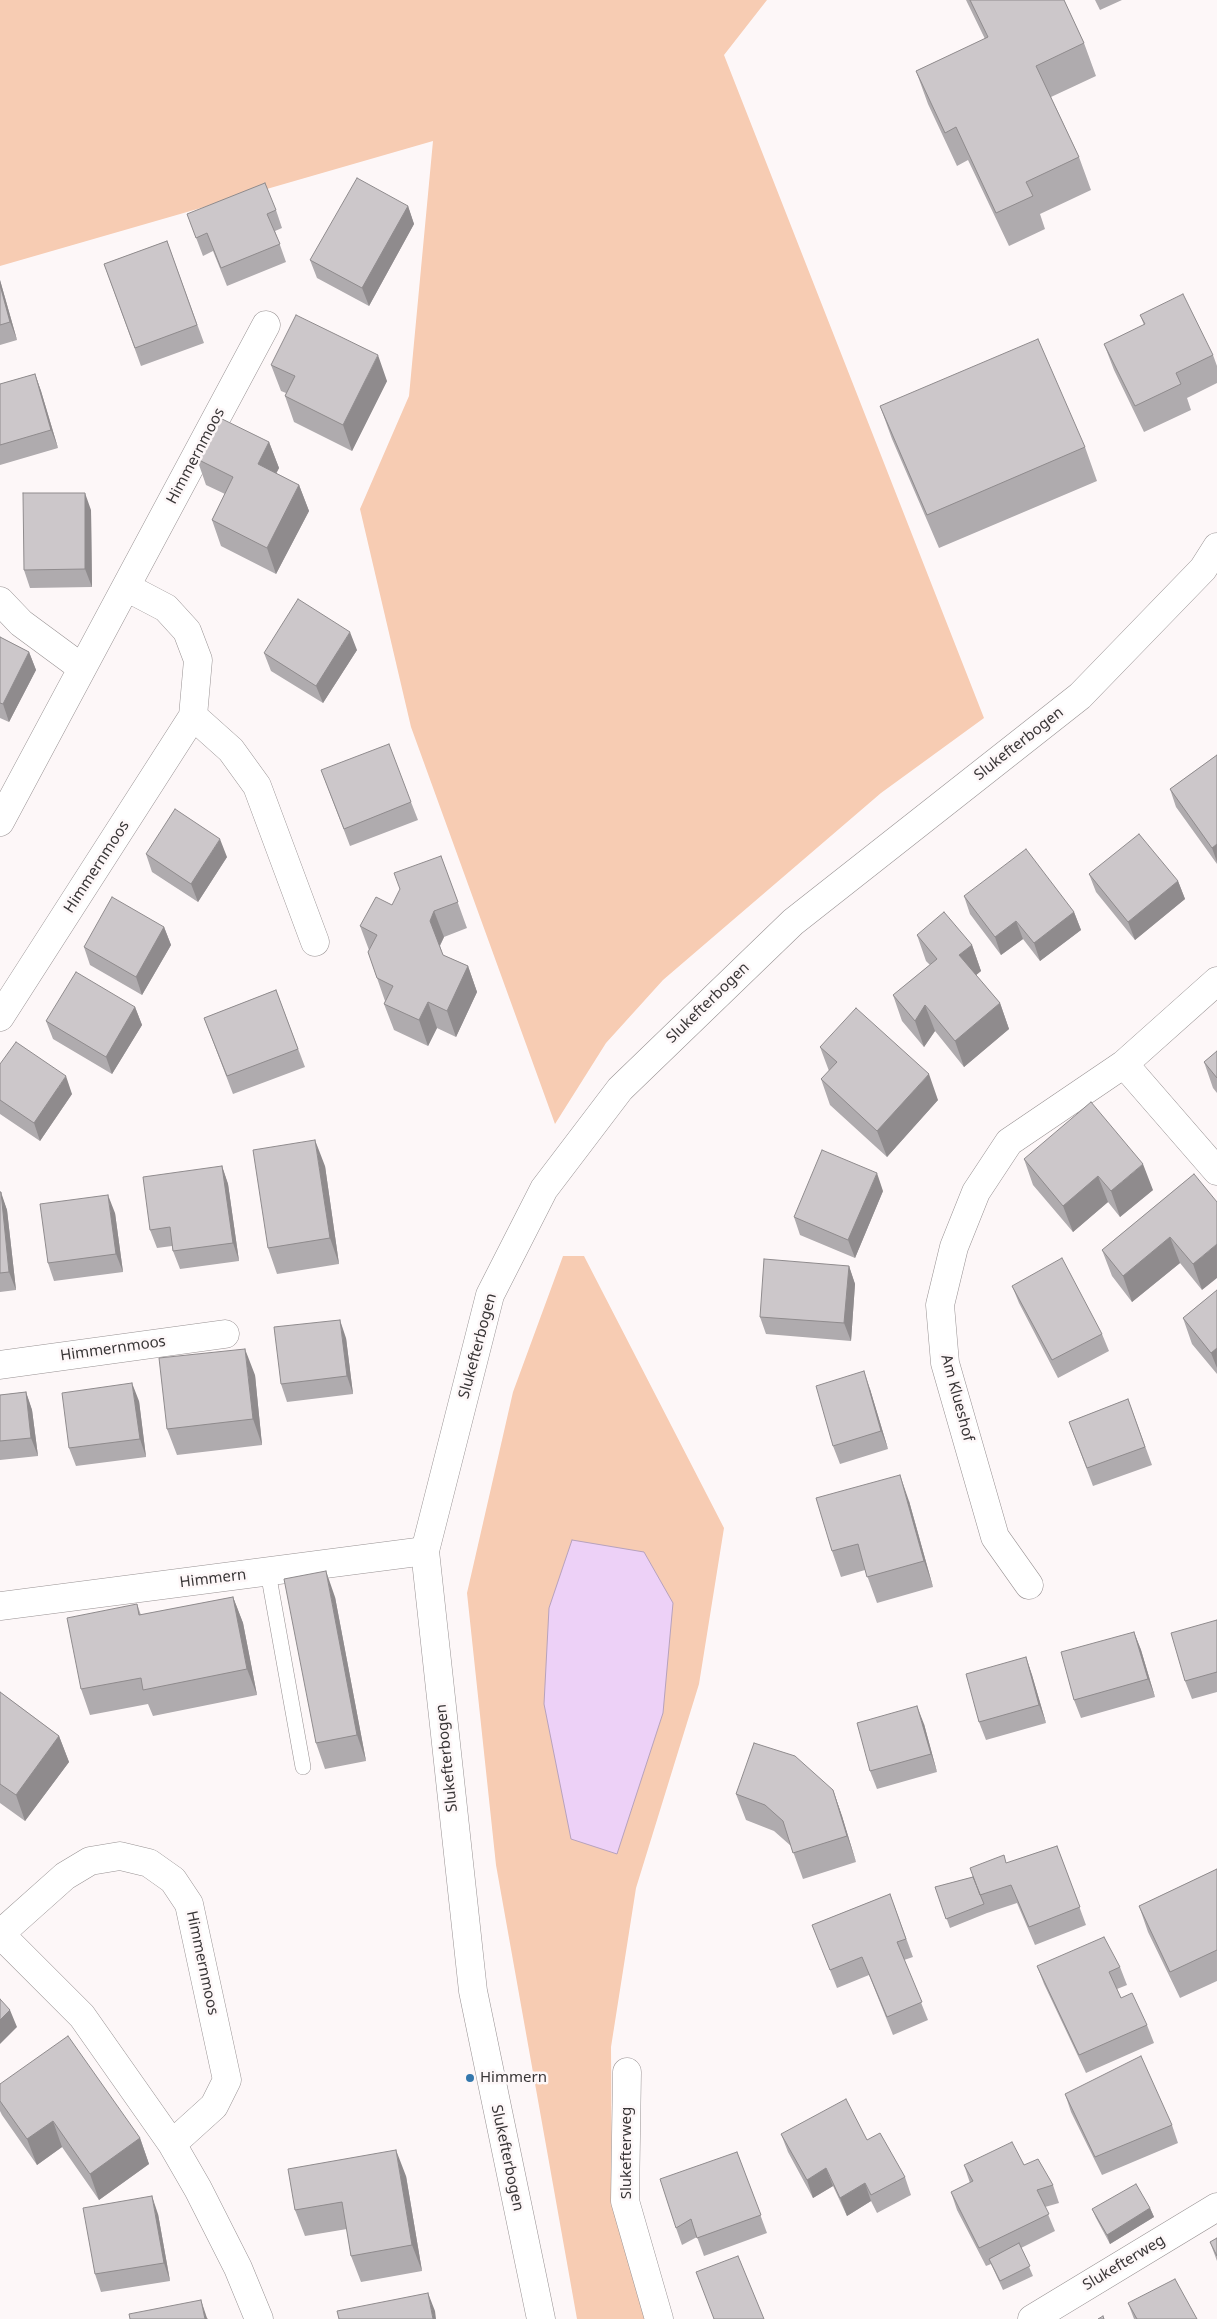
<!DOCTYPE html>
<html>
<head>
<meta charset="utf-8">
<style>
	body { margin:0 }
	canvas { display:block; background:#fdf7f8 }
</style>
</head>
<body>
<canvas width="1217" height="2319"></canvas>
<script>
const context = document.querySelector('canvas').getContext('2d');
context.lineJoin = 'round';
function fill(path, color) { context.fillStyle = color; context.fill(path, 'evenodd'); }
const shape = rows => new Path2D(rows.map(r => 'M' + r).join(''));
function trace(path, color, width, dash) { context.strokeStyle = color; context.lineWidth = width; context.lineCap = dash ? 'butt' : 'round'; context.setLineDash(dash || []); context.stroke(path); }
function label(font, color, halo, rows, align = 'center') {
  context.font = font + ' "Noto Sans",sans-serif'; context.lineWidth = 5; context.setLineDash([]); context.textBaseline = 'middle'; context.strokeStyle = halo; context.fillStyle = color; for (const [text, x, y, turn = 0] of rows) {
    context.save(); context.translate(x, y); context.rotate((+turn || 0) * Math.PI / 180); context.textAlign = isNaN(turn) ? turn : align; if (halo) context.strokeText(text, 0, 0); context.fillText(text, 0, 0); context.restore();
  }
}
fill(shape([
	[0,0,767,0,724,55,984,718,881,793,663,980,606,1043,555,1124,411,727,360,509,409,396,433,141,0,266],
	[563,1256,584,1256,724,1528,699,1684,636,1888,611,2047,612,2205,647,2319,577,2319,496,1865,467,1593,513,1392]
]), '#f7ccb3');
const water = shape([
	[572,1540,644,1552,673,1603,663,1713,617,1854,571,1839,544,1704,549,1608,572,1540]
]);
fill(water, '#edd1f7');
trace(water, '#b7a2bd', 1);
const service = shape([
	[268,1572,303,1767]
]);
const minor = shape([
	[0,601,21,623,82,668],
	[193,716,231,750,257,786,315,942],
	[0,822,266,325],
	[0,1017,193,716,198,660,187,631,166,608,126,587],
	[1124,1064,1217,1171],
	[0,1365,225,1334],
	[1029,1585,995,1537,945,1363,940,1305,954,1247,976,1192,1009,1142,1124,1064,1217,981],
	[0,1606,425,1551],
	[0,1934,65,1876,90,1861,120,1856,149,1863,173,1880,189,1904,227,2080,214,2106,172,2144],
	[0,1934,82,2016,172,2144,198,2189,238,2268,259,2319],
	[627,2072,625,2201,659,2319],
	[1032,2319,1217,2207]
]);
const tertiary = shape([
	[541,2319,473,1991,425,1551,490,1295,544,1189,620,1089,793,922,1080,696,1203,569,1217,547]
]);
trace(service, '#989293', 16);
trace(minor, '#989293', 29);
trace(tertiary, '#989293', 29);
trace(service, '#fff', 15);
trace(minor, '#fff', 28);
trace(tertiary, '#fff', 28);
fill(shape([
	[966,0,1064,0,1084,43,1096,76,1051,97,1079,157,1091,190,1040,214,1045,229,1009,246,968,160,957,166,928,104,916,71,985,39],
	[1095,0,1122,0,1100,10],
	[408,206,414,224,369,306,317,278,310,260],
	[276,210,282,228,275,231,286,262,227,286,213,251,203,256,187,214],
	[167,241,204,343,141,366,104,264],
	[0,280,17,340,0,345],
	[1140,315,1213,355,1217,366,1217,383,1187,398,1191,410,1144,432,1114,370,1104,344,1144,325],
	[271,365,387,381,352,451,294,422,285,396,286,393,281,391],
	[35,374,41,391,58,448,0,465,0,384],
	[880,406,1085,447,1097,481,939,548,892,439],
	[269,442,279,468,276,473,299,485,309,511,276,574,221,546,212,520,225,494,206,485,197,459],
	[91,510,92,587,30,588,24,570],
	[0,637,29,652,36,670,9,722,0,718],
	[357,650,323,703,271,671,264,653],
	[1217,755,1217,864,1176,807,1170,789],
	[321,770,411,802,418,820,350,846],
	[146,854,227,857,198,902,152,872],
	[441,856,467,928,444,937,440,946,443,955,468,966,477,992,456,1037,437,1028,428,1046,394,1030,384,1004,385,1001,368,952,369,950,360,926,392,905],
	[1089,874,1178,881,1185,899,1135,940,1096,892],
	[964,896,1074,912,1081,930,1040,961,1023,939,1001,955,970,914],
	[164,927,171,945,142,995,90,965,84,947],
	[917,935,972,945,981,971,976,975,1000,1003,1009,1029,964,1067,935,1031,924,1047,902,1021,893,995,930,965,926,961],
	[276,990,305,1067,233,1094,204,1018],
	[135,1007,142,1025,112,1074,53,1039,46,1021],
	[820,1047,938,1100,887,1157,830,1105,821,1079,829,1071],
	[1217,1051,1217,1093,1213,1088,1204,1062],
	[0,1064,72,1094,40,1141,0,1114],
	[1024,1159,1153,1190,1120,1217,1108,1202,1073,1232,1033,1185],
	[222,1166,228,1184,239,1261,180,1269,173,1251,172,1246,157,1248,150,1230],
	[325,1166,339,1264,277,1274,268,1248],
	[1194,1174,1202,1290,1180,1263,1132,1302,1112,1276,1102,1250],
	[883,1191,855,1258,800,1235,794,1217],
	[0,1192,7,1210,16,1290,0,1292],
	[115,1213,123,1272,54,1281,48,1263],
	[849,1266,855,1284,851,1341,766,1334,760,1317],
	[1012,1286,1102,1334,1109,1351,1058,1378,1019,1303],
	[1217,1290,1217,1374,1192,1344,1183,1318],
	[346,1338,353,1394,287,1402,281,1384],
	[255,1375,262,1445,177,1455,167,1429],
	[870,1389,888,1449,840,1464,833,1446],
	[26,1392,32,1410,38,1456,0,1460,0,1395],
	[1128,1399,1152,1465,1093,1486,1069,1422],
	[139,1401,146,1457,76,1466,69,1448],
	[909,1501,933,1587,877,1603,865,1570,841,1577,832,1551],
	[233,1597,243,1623,257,1695,153,1716,148,1704,90,1715,81,1689,137,1604,141,1615],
	[335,1597,366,1761,325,1769,316,1743],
	[1217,1620,1217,1692,1192,1699,1185,1681],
	[1134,1632,1141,1650,1155,1697,1081,1718,1074,1700],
	[1026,1657,1032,1675,1046,1723,986,1740,979,1722],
	[0,1692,59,1736,69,1762,25,1821,0,1803],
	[924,1724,937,1772,877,1789,870,1771],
	[833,1790,842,1816,856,1862,803,1879,791,1846,774,1831,746,1820,736,1794],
	[1057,1846,1086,1925,1035,1945,1017,1903,987,1913,950,1928,935,1887,973,1877,1007,1863],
	[1217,1869,1217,1981,1180,1998,1148,1932,1139,1906],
	[890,1894,913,1957,904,1960,928,2020,893,2035,869,1975,837,1988,812,1925],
	[1037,1966,1120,1967,1127,1985,1117,1989,1121,1998,1147,2025,1154,2043,1086,2073,1044,1984],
	[0,2084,140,2138,149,2164,99,2200,62,2147,37,2165,2,2115,0,2111],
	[1065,2094,1172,2125,1178,2143,1102,2175,1071,2112],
	[781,2134,867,2140,905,2177,911,2195,877,2213,871,2201,847,2216,833,2186,813,2198,788,2152],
	[737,2152,767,2233,704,2256,697,2237,682,2245,676,2228],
	[964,2165,1024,2165,1053,2185,1059,2203,1045,2207,1055,2231,1021,2248,1033,2276,1003,2290,991,2264,986,2266,957,2210,951,2192,970,2183],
	[406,2176,422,2271,361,2282,351,2256,347,2229,305,2236,295,2210],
	[1150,2208,1154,2217,1110,2244,1096,2218,1092,2209],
	[158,2214,170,2281,101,2292,95,2274],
	[1217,2238,1217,2261,1210,2242],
	[1128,2303,1197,2319,1134,2319]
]), '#afabae');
fill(shape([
	[408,206,414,224,369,306,362,288],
	[0,280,17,340,10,322,0,285],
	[378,355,387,381,352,451,343,425],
	[35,374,41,391,58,448,51,430],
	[269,442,279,468,268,490,258,464],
	[299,485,309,511,276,574,267,548],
	[85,493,91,510,92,587,85,569],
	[350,632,357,650,323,703,316,686],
	[29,652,36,670,9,722,3,704],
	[220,839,227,857,198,902,191,884],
	[1217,844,1217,862,1212,848],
	[1178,881,1185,899,1135,940,1128,922],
	[434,911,444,937,439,947,430,921],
	[1074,912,1081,930,1040,961,1034,943],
	[1016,921,1023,939,1001,955,995,937],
	[164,927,171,945,142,995,136,977],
	[972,945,981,971,969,981,959,955],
	[468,966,477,992,456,1037,447,1011],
	[428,1002,437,1028,428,1046,419,1020],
	[1000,1003,1009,1029,964,1067,955,1041],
	[925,1005,935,1031,924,1047,915,1021],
	[135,1007,142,1025,112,1074,106,1057],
	[929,1074,938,1100,887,1157,877,1131],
	[66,1076,72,1094,40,1141,34,1123],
	[315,1140,325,1166,339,1264,330,1238],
	[1143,1164,1153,1190,1120,1217,1111,1191],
	[222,1166,228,1184,239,1261,233,1243],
	[877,1173,883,1191,855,1258,848,1240],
	[1098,1176,1108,1202,1073,1232,1063,1206],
	[1,1192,7,1210,16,1290,9,1272],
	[108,1195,115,1213,123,1272,116,1254],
	[1170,1237,1180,1263,1132,1302,1123,1276],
	[1217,1244,1217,1278,1202,1290,1193,1264],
	[849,1266,855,1284,851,1341,844,1323],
	[340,1320,346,1338,353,1394,347,1376],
	[1217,1348,1217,1368,1211,1353],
	[245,1349,255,1375,262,1445,253,1419],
	[864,1371,870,1389,888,1449,881,1431],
	[132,1383,139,1401,146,1457,140,1439],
	[26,1392,32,1410,38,1456,31,1438],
	[900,1475,909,1501,933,1587,924,1561],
	[326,1571,335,1597,366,1761,357,1735],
	[233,1597,243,1623,257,1695,247,1669],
	[1134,1632,1141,1650,1155,1697,1148,1679],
	[1026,1657,1032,1675,1046,1723,1039,1705],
	[917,1706,924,1724,937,1772,931,1754],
	[59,1736,69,1762,25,1821,16,1795],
	[833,1790,842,1816,856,1862,847,1836],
	[10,2010,17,2027,0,2044,0,2020],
	[53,2121,62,2147,37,2165,27,2139],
	[140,2138,149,2164,99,2200,90,2174],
	[396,2150,406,2176,422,2271,412,2245],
	[826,2168,833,2186,813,2198,807,2180],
	[865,2183,871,2201,847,2216,840,2198],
	[152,2196,158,2214,170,2281,164,2263],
	[1150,2208,1154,2217,1110,2244,1107,2235],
	[428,2293,435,2311,436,2319,433,2319],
	[201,2300,207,2318,208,2319,205,2319]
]), '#8f8b8d');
const building = shape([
	[970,0,1064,0,1084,43,1036,66,1079,157,1026,182,1033,196,996,213,956,127,945,133,916,71,988,37,970,0],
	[357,178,408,206,362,288,310,260,357,178],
	[265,183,276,210,267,214,280,244,221,268,207,233,196,238,187,214,265,183],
	[167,241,197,325,135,348,104,264,167,241],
	[0,285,10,322,0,325,0,285],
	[1183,294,1213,355,1176,373,1181,384,1135,406,1104,344,1145,324,1140,315,1183,294],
	[296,315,378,355,343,425,285,396,295,376,271,365,296,315],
	[1038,339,1085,447,927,515,880,406,1038,339],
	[35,374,51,430,0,445,0,384,35,374],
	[218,417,269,442,258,464,299,485,267,548,212,520,233,477,197,459,218,417],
	[23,493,85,493,85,569,24,570,23,493],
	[298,599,350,632,316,686,264,653,298,599],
	[0,637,29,652,3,704,0,703,0,637],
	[389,744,411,802,344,829,321,770,389,744],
	[1217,755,1217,844,1212,848,1170,789,1217,755],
	[175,809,220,839,191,884,146,854,175,809],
	[1139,834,1178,881,1128,922,1089,874,1139,834],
	[1026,849,1074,912,1034,943,1016,921,995,937,964,896,1026,849],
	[441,856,458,902,434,911,430,921,443,955,468,966,447,1011,428,1002,419,1020,384,1004,393,986,377,978,368,952,377,935,360,926,376,897,392,905,400,889,394,873,441,856],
	[112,897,164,927,136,977,84,947,112,897],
	[944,912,972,945,959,955,1000,1003,955,1041,925,1005,915,1021,893,995,937,959,917,935,944,912],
	[76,972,135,1007,106,1057,46,1021,76,972],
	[276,990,298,1049,227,1076,204,1018,276,990],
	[856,1008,929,1074,877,1131,821,1079,837,1062,820,1047,856,1008],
	[16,1042,66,1076,34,1123,0,1100,0,1064,16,1042],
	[1217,1051,1217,1078,1204,1062,1217,1051],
	[1091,1102,1143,1164,1111,1191,1098,1176,1063,1206,1024,1159,1091,1102],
	[315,1140,330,1238,268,1248,253,1150,315,1140],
	[822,1150,877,1173,848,1240,794,1217,822,1150],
	[222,1166,233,1243,173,1251,170,1227,150,1230,143,1177,222,1166],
	[1194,1174,1217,1202,1217,1244,1193,1264,1170,1237,1123,1276,1102,1250,1194,1174],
	[0,1192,1,1192,9,1272,0,1273,0,1192],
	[108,1195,116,1254,48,1263,40,1204,108,1195],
	[1062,1258,1102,1334,1052,1360,1012,1286,1062,1258],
	[764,1259,849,1266,844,1323,760,1317,764,1259],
	[1217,1290,1217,1348,1211,1353,1183,1318,1217,1290],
	[340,1320,347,1376,281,1384,274,1327,340,1320],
	[245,1349,253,1419,167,1429,159,1358,245,1349],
	[864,1371,881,1431,833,1446,816,1386,864,1371],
	[132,1383,140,1439,69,1448,62,1393,132,1383],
	[26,1392,31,1438,0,1441,0,1395,26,1392],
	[1128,1399,1145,1447,1087,1468,1069,1422,1128,1399],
	[900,1475,924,1561,867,1577,858,1544,832,1551,816,1498,900,1475],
	[326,1571,357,1735,316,1743,284,1579,326,1571],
	[233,1597,247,1669,143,1690,141,1678,81,1689,67,1618,137,1604,139,1615,233,1597],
	[1217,1620,1217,1672,1185,1681,1171,1633,1217,1620],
	[1134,1632,1148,1679,1074,1700,1061,1652,1134,1632],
	[1026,1657,1039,1705,979,1722,966,1674,1026,1657],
	[0,1692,59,1736,16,1795,0,1784,0,1692],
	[917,1706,931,1754,870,1771,857,1723,917,1706],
	[754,1743,795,1756,833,1790,847,1836,793,1853,783,1821,765,1805,736,1794,754,1743],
	[1057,1846,1080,1907,1029,1927,1011,1885,980,1895,970,1868,1004,1855,1006,1863,1057,1846],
	[1217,1869,1217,1950,1170,1972,1139,1906,1217,1869],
	[973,1877,984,1904,946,1919,935,1887,973,1877],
	[890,1894,906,1939,897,1942,922,2002,887,2017,862,1957,830,1970,812,1925,890,1894],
	[1104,1937,1120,1967,1109,1972,1121,1998,1132,1993,1147,2025,1079,2055,1037,1966,1104,1937],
	[0,1999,10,2010,0,2020,0,1999],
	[68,2036,140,2138,90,2174,53,2121,27,2139,0,2101,0,2084,68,2036],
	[1141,2056,1172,2125,1095,2157,1065,2094,1141,2056],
	[846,2099,867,2140,880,2133,905,2177,871,2195,865,2183,840,2198,826,2168,807,2180,781,2134,846,2099],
	[1012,2142,1024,2165,1038,2159,1053,2185,1037,2190,1049,2214,979,2248,951,2192,973,2181,964,2165,1012,2142],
	[396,2150,412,2245,351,2256,342,2202,295,2210,288,2169,396,2150],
	[737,2152,761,2215,697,2238,691,2219,676,2228,660,2179,737,2152],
	[1136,2184,1150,2208,1107,2235,1092,2209,1136,2184],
	[152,2196,164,2263,95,2274,83,2208,152,2196],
	[1217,2238,1217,2256,1210,2242,1217,2238],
	[1019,2243,1030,2266,1000,2281,989,2259,1019,2243],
	[738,2256,764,2319,714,2319,696,2272,738,2256],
	[1175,2279,1197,2319,1137,2319,1128,2303,1175,2279],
	[428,2293,433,2319,339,2319,337,2311,428,2293],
	[201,2300,205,2319,130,2319,129,2314,201,2300],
	[1103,2316,1104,2319,1098,2319,1103,2316]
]);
fill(building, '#ccc7ca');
trace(building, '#8f8b8d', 1);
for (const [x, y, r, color] of [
	[470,2078,5,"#3478ad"]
]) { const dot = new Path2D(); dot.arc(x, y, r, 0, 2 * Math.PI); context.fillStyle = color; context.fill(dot); trace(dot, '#fdf7f8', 2); }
label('15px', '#383536', '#fdf7f8', [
	["Himmernmoos",196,456,-62],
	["Slukefterbogen",1019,744,-38],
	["Himmernmoos",97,867,-57],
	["Slukefterbogen",708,1003,-44],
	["Slukefterbogen",478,1346,-75],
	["Himmernmoos",113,1349,-8],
	["Am Klueshof",957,1398,75],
	["Himmern",213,1579,-7],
	["Slukefterbogen",447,1758,-96],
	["Himmernmoos",202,1963,78],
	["Slukefterweg",627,2153,-90],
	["Slukefterbogen",507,2158,78],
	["Slukefterweg",1124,2263,-31]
]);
label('15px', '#383536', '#fdf7f8', [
	["Himmern",480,2078]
], 'left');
</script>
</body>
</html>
